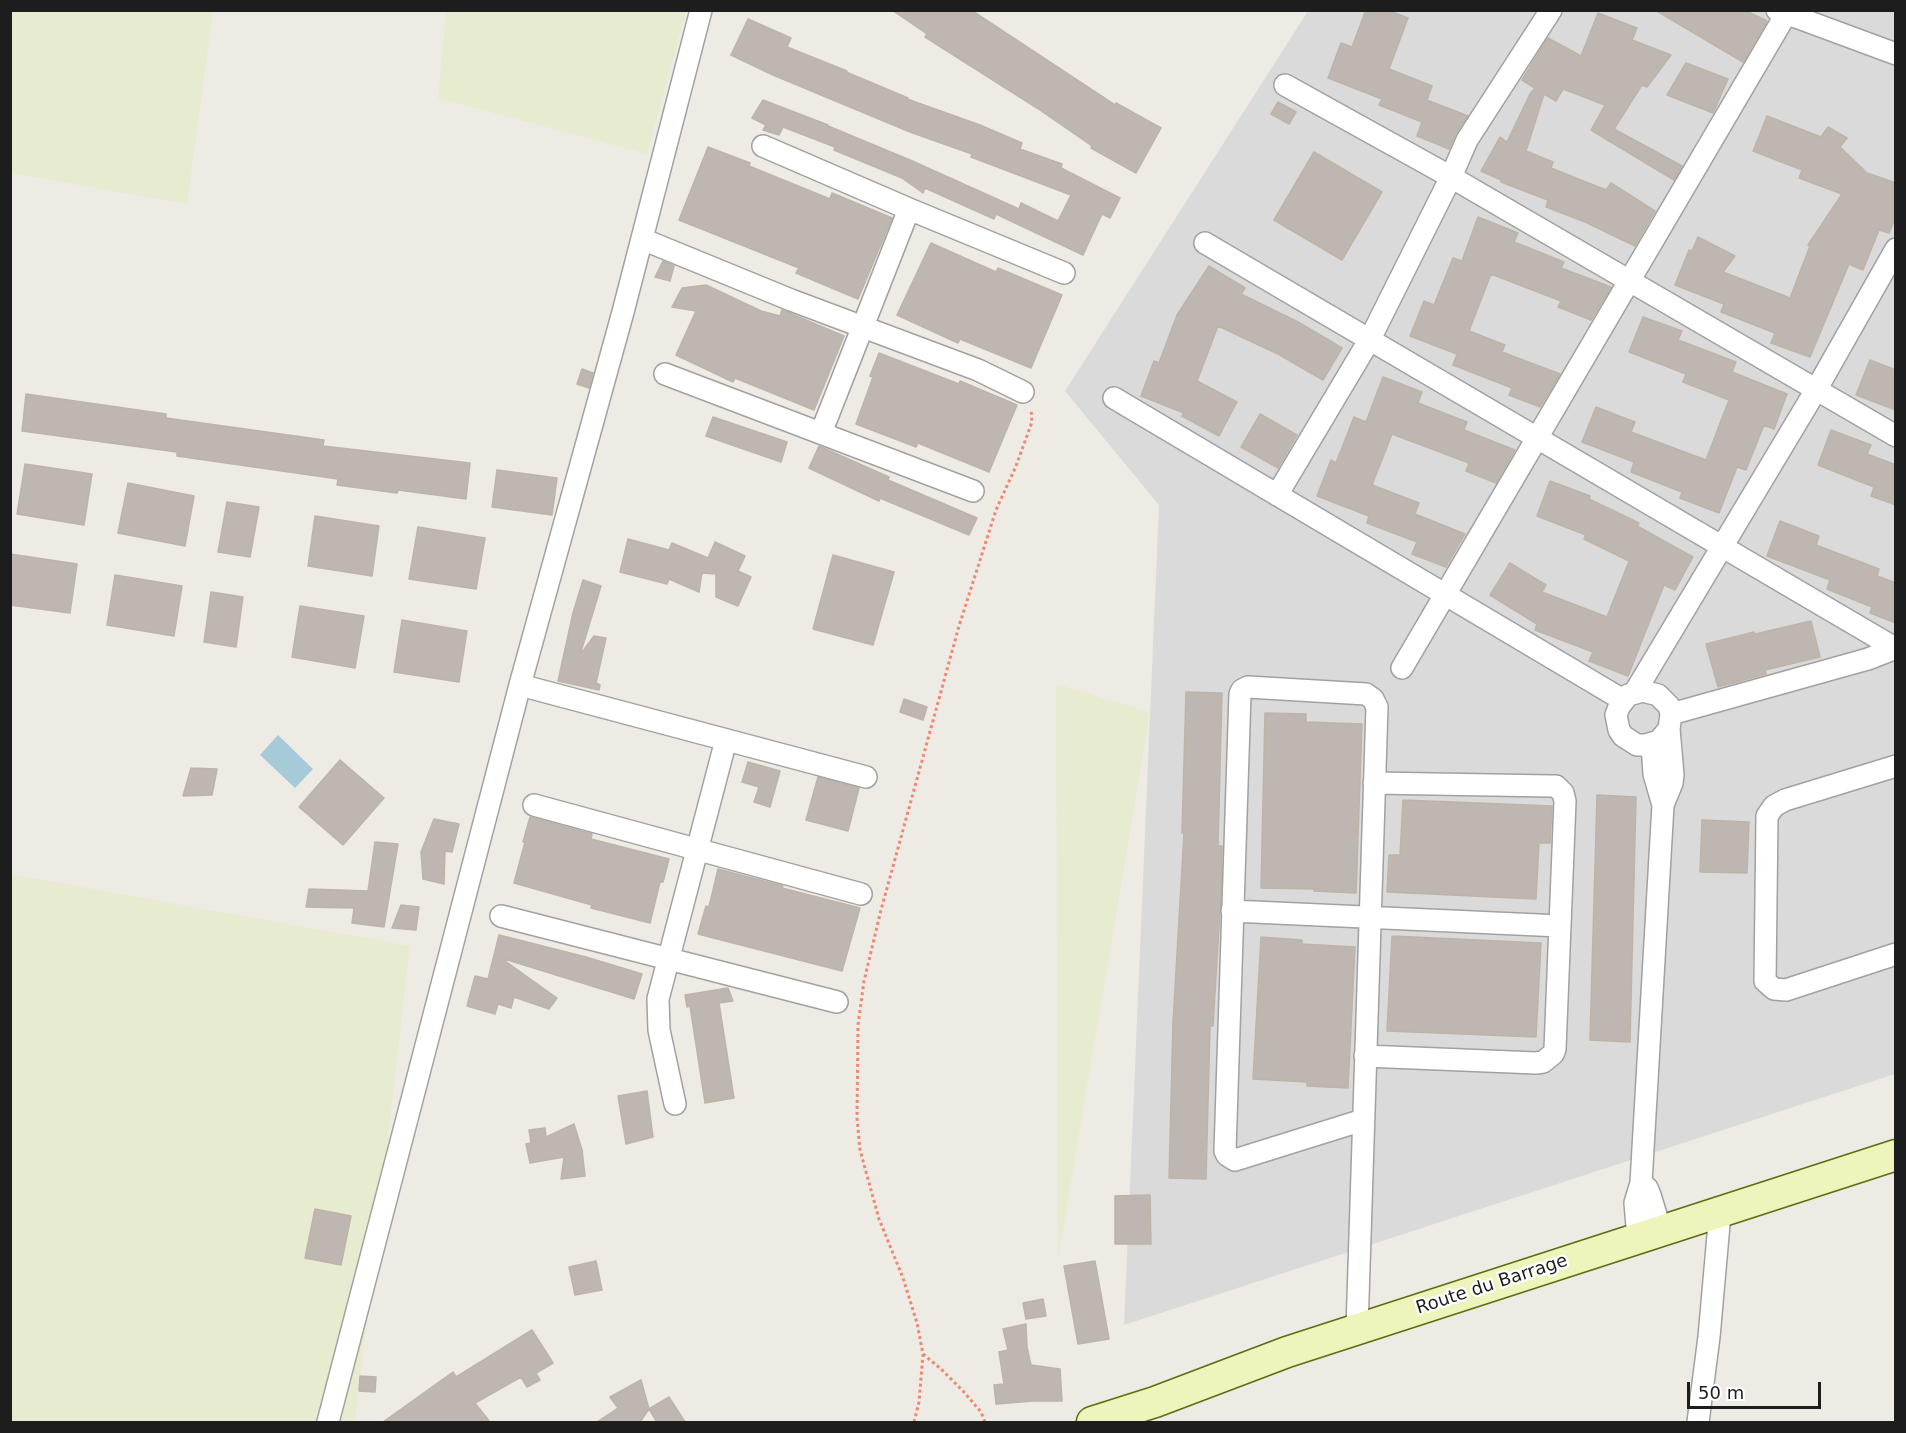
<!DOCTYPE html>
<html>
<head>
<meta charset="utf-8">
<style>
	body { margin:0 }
	#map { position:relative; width:1906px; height:1433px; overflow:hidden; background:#eeebe4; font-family:"DejaVu Sans",sans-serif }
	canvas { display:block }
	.frame { position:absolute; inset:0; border:12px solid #1d1d1d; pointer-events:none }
	.scale { position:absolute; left:1687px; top:1382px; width:134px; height:27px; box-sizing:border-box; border:3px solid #1d1d1d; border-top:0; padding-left:8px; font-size:18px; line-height:21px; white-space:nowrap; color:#1d1d1d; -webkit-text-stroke:4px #fff; paint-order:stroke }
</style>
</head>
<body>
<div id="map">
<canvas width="1906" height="1433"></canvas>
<div class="frame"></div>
<div class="scale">50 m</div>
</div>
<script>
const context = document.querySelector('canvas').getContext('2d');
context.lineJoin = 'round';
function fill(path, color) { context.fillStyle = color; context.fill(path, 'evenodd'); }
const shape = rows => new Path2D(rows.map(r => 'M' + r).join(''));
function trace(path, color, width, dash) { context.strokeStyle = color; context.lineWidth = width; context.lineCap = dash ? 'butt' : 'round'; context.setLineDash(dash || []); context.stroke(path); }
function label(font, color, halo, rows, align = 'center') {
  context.font = font + ' "DejaVu Sans",sans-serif'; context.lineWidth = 4.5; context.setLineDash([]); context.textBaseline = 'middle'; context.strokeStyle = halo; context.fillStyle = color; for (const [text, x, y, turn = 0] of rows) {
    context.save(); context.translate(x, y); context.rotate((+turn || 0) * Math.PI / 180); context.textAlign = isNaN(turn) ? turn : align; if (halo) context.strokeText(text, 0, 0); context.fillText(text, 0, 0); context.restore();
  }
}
fill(shape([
	[1308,11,1895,11,1895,1074,1124,1325,1159,505,1065,391]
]), '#dbdada');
fill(shape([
	[10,11,213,11,187,204,11,173],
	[446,11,686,11,647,154,438,98],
	[1056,684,1150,712,1058,1259],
	[10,874,410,946,355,1422,11,1422]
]), '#e7ebd0');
fill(shape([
	[278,735,313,769,295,788,260,755]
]), '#a7cad8');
const building = shape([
	[892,10,971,10,1115,105,1116,103,1161,128,1136,173,1091,148,1092,146,1037,108,925,37,927,34,892,10],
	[1366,10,1387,10,1408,18,1389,69,1432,86,1427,100,1468,116,1456,133,1449,149,1417,136,1422,122,1379,105,1382,99,1328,78,1341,43,1352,47,1366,10],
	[1655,10,1744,10,1767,21,1743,62,1655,10],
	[1598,13,1637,28,1632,40,1671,55,1647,87,1642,85,1614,129,1682,166,1674,180,1591,130,1605,105,1563,89,1556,101,1544,94,1526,151,1553,162,1551,168,1606,190,1611,183,1655,211,1635,246,1585,222,1546,207,1548,200,1501,182,1501,180,1481,171,1500,137,1507,142,1530,94,1535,88,1522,80,1548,38,1581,56,1598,13],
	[748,19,791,38,787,47,847,71,846,72,908,98,907,99,980,125,1022,143,1020,149,1062,164,1061,168,1120,198,1110,218,1102,214,1083,255,996,214,994,219,925,188,923,193,902,178,834,150,835,147,783,127,779,135,763,130,766,125,752,118,763,100,828,125,828,126,910,160,1019,209,1021,203,1058,221,1071,195,971,157,972,154,910,132,773,75,731,55,748,19],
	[1686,63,1728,79,1713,113,1667,95,1686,63],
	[1278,102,1296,112,1289,124,1271,114,1278,102],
	[1767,116,1821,137,1828,127,1847,138,1840,147,1867,173,1896,183,1896,216,1889,233,1879,230,1863,270,1849,264,1810,357,1771,343,1775,333,1721,312,1724,304,1675,285,1689,250,1692,251,1698,237,1735,256,1723,272,1790,298,1810,246,1808,245,1842,194,1799,178,1802,170,1753,151,1767,116],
	[708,147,750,163,749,166,830,199,832,193,892,218,858,299,796,273,799,268,679,220,708,147],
	[1314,152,1382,192,1342,260,1274,220,1314,152],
	[1478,217,1518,233,1514,242,1564,262,1561,268,1611,287,1591,320,1558,307,1561,301,1491,274,1469,331,1505,345,1502,352,1560,374,1540,407,1509,395,1512,388,1453,365,1457,354,1410,336,1424,301,1434,305,1453,258,1462,261,1478,217],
	[931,243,996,272,998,268,1062,295,1031,368,960,339,958,343,897,315,931,243],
	[663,261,674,266,670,281,655,277,663,261],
	[1209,266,1245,288,1241,294,1298,322,1342,348,1323,380,1278,354,1218,326,1197,381,1237,402,1219,436,1182,416,1184,413,1141,396,1154,361,1159,363,1177,315,1209,266],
	[706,285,761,311,780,316,782,310,844,336,814,410,735,378,733,382,676,355,696,311,672,307,682,288,706,285],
	[1643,317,1682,331,1678,340,1736,362,1732,372,1787,394,1774,429,1764,425,1746,470,1737,467,1719,513,1680,498,1682,492,1631,472,1634,462,1582,442,1596,407,1635,422,1631,432,1706,460,1729,400,1683,382,1686,374,1629,352,1643,317],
	[879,353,959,384,960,381,1017,405,989,472,918,443,916,447,856,424,873,377,870,376,879,353],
	[1870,360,1896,370,1896,410,1856,395,1870,360],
	[582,369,593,373,589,388,577,384,582,369],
	[1383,377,1422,392,1418,403,1467,422,1464,430,1515,450,1496,483,1466,471,1469,463,1392,434,1372,485,1419,503,1415,514,1465,534,1446,567,1412,554,1417,542,1367,523,1369,516,1317,496,1331,460,1336,463,1354,417,1366,422,1383,377],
	[26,394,166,414,166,418,324,440,323,446,470,463,466,499,398,490,397,493,337,485,338,479,177,456,177,452,22,431,26,394],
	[1260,414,1297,435,1278,468,1241,447,1260,414],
	[713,417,787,442,781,462,706,436,713,417],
	[1831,430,1871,445,1867,454,1896,465,1896,505,1871,496,1874,487,1818,465,1831,430],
	[819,446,889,477,888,480,977,518,969,535,880,498,879,501,809,468,819,446],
	[25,464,92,474,84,525,17,514,25,464],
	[497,470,557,478,552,515,492,507,497,470],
	[1550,481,1590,496,1589,499,1639,523,1637,526,1693,557,1675,590,1664,585,1628,676,1589,661,1593,652,1535,630,1537,624,1490,595,1510,563,1546,585,1542,592,1607,617,1629,561,1584,539,1586,535,1537,516,1550,481],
	[128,483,194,496,185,546,118,533,128,483],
	[227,502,259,507,250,557,218,552,227,502],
	[315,516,379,526,372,576,308,566,315,516],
	[1780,521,1819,536,1816,545,1879,569,1877,576,1896,583,1896,623,1870,613,1872,607,1827,589,1830,580,1767,556,1780,521],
	[418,527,485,538,476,589,409,579,418,527],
	[628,539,669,550,672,543,708,558,715,542,745,556,738,571,751,577,738,606,716,597,716,574,702,573,699,592,669,579,667,584,620,572,628,539],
	[10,554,77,564,70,613,10,605,10,554],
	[833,555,894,572,873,645,813,629,833,555],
	[115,575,182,586,174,636,107,625,115,575],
	[583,580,601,586,580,655,594,636,606,638,596,683,600,685,599,690,558,681,573,613,583,580],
	[211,592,243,597,236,647,204,642,211,592],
	[300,606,364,616,355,668,292,657,300,606],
	[402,620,467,631,459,682,394,672,402,620],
	[1811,621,1820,657,1765,670,1766,674,1718,687,1706,644,1754,632,1755,634,1811,621],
	[1186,692,1222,693,1218,846,1222,846,1221,894,1213,1026,1210,1026,1206,1179,1169,1178,1173,1023,1184,833,1182,833,1186,692],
	[904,699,927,707,923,720,900,712,904,699],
	[1265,713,1306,714,1306,722,1362,724,1356,893,1314,891,1314,889,1261,888,1265,713],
	[340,760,384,798,343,845,299,807,340,760],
	[748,762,780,771,770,807,754,802,759,787,742,782,748,762],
	[191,768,217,769,212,795,183,796,191,768],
	[818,777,859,788,848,831,806,820,818,777],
	[1597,795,1636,797,1630,1042,1590,1040,1597,795],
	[1403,800,1552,806,1550,843,1539,843,1536,899,1387,892,1389,855,1400,855,1403,800],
	[530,817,592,834,591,839,669,859,663,882,660,882,650,923,591,908,592,905,514,883,525,842,523,842,530,817],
	[434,819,459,824,452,852,445,851,444,884,423,879,421,852,434,819],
	[1702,820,1749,822,1747,873,1700,872,1702,820],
	[375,842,398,844,384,927,352,923,354,908,306,907,309,889,368,891,375,842],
	[718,869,783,886,782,888,860,908,842,971,698,934,706,906,709,907,718,869],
	[401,905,419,907,416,930,392,928,401,905],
	[499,935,586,957,642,974,634,999,501,958,557,998,549,1009,514,997,511,1008,498,1004,495,1014,467,1006,475,976,488,979,499,935],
	[1392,936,1541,943,1536,1037,1387,1031,1392,936],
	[1261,937,1302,940,1302,944,1355,947,1348,1088,1307,1086,1307,1082,1253,1079,1261,937],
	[728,988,733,1001,719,1003,734,1098,705,1103,690,1006,687,1007,685,995,728,988],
	[647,1091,653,1137,626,1144,618,1096,647,1091],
	[574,1124,582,1150,585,1176,561,1179,564,1157,530,1163,526,1144,531,1143,529,1130,545,1128,546,1137,574,1124],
	[1150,1195,1151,1244,1115,1244,1115,1196,1150,1195],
	[315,1209,351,1216,341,1265,305,1258,315,1209],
	[596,1261,602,1290,575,1295,569,1267,596,1261],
	[1095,1261,1109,1339,1078,1344,1064,1266,1095,1261],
	[1043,1299,1046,1316,1026,1319,1023,1303,1043,1299],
	[1026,1324,1027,1347,1031,1365,1060,1369,1062,1401,1033,1401,996,1404,994,1385,1004,1384,999,1352,1008,1350,1003,1329,1026,1324],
	[532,1330,553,1363,536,1373,540,1380,527,1387,521,1377,475,1403,490,1422,383,1422,453,1372,456,1377,532,1330],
	[360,1376,376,1377,375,1392,359,1391,360,1376],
	[641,1380,649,1409,640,1422,597,1422,618,1408,610,1397,641,1380],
	[669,1397,685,1422,657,1422,649,1409,669,1397]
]);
fill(building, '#beb7b1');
trace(building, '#beb3a7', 1.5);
const street = shape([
	[1777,10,1896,54],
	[1285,85,1451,177,1896,436],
	[763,146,909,209],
	[642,239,791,300,978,370,1023,392],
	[1205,243,1895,648],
	[665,374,973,491],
	[1114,398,1623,700],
	[821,433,909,209,1064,273],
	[1277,495,1370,339,1451,177,1467,140,1551,10],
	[1402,668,1786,14],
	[520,685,866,777],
	[1635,692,1816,390,1896,249],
	[1671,714,1868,659,1896,648],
	[1896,766,1785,800,1774,806,1767,816,1765,981,1774,989,1786,990,1896,954],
	[534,805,861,894],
	[1663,805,1672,783,1673,775,1669,729,1671,714,1669,706,1658,695,1643,691,1628,695,1619,707,1616,715,1619,730,1623,736,1637,745,1645,745,1659,741,1669,729],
	[1232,911,1560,926],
	[501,916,837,1002],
	[1365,1056,1536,1063,1543,1062,1553,1054,1555,1049,1565,801,1563,793,1556,786,1551,786,1374,783],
	[675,1104,659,1030,658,999,726,740],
	[1641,1183,1647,1188,1650,1195,1661,1231],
	[1638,1238,1635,1203,1641,1183,1663,805,1654,774,1652,744],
	[1357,1329,1377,707,1373,699,1366,694,1248,687,1242,690,1240,694,1225,1151,1227,1155,1235,1160,1363,1120],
	[328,1422,520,685,623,312,701,10],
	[1698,1422,1709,1337,1720,1213]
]);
const secondary = shape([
	[1092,1422,1155,1402,1287,1352,1896,1155]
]);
trace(street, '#a1a1a1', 24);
trace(secondary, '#5b6c0d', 33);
trace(shape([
	[923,1354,941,1369,963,1391,981,1412,985,1422],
	[914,1422,919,1402,923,1354,917,1323,903,1278,879,1219,860,1150,857,1118,858,1025,864,981,881,910,959,626,996,510,1016,466,1032,422,1031,409]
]), '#ef8873', 3, [3, 3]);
trace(street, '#fff', 21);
trace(secondary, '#eef4bb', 30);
label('18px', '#1d1d1d', '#fff', [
	["Route du Barrage",1492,1285,-18]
]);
</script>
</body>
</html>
